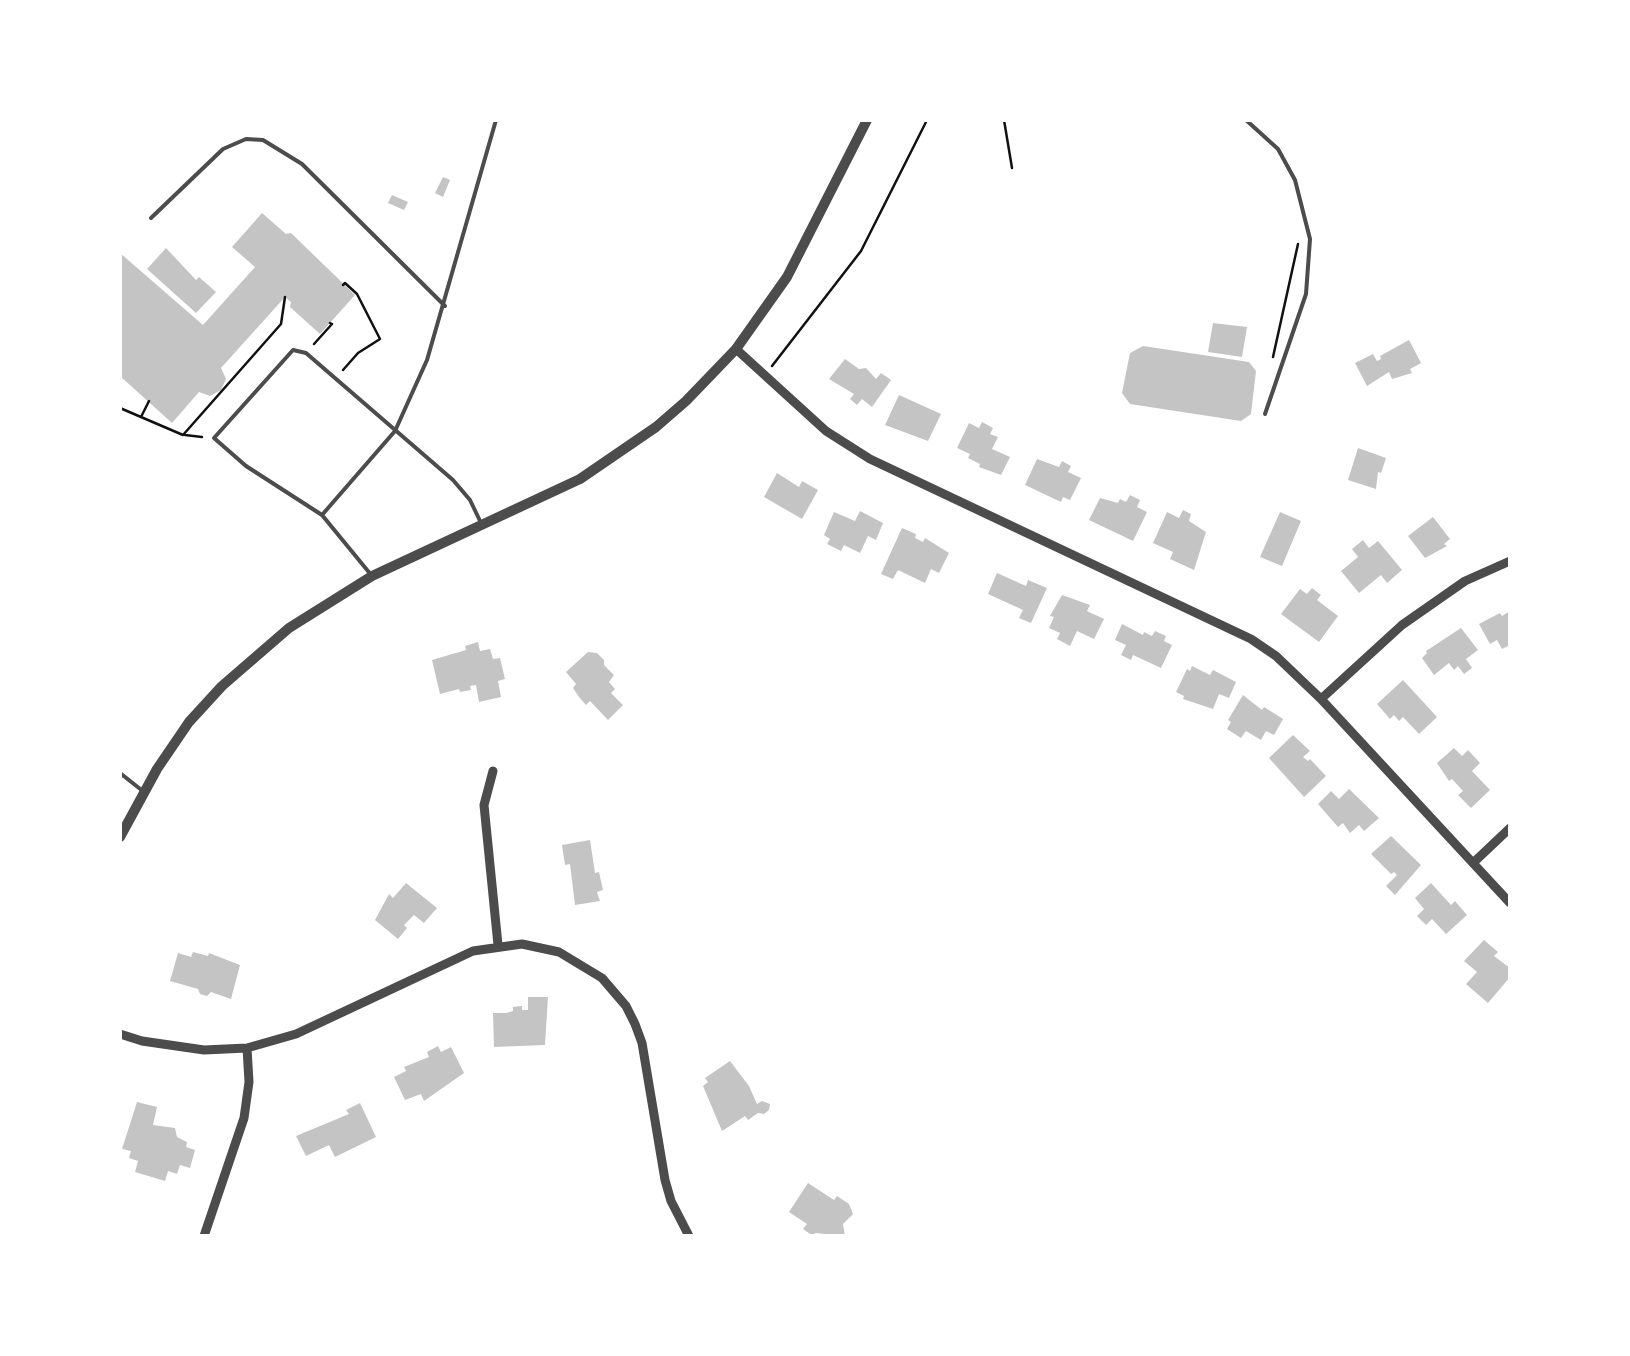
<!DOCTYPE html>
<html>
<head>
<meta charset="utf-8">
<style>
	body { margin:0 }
	#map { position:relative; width:1630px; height:1356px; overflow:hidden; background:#fff; font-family:"IBM Plex Sans",sans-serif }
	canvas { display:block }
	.frame { position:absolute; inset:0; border:122px solid #fff; pointer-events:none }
</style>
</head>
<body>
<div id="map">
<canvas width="1630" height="1356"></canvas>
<div class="frame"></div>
</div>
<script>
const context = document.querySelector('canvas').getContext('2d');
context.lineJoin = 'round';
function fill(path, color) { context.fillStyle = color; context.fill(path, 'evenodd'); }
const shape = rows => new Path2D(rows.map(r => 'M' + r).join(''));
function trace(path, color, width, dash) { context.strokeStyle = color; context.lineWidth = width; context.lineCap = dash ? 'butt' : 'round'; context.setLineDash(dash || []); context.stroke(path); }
fill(shape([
	[443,177,450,180,443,197,435,193],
	[392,195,408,202,404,210,388,203],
	[262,213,286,234,291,233,355,295,320,334,290,307,291,302,285,297,221,368,226,379,221,390,210,396,199,392,172,423,120,376,120,253,203,325,255,267,232,247],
	[166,248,196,280,199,277,216,292,196,313,147,269],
	[1213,323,1247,327,1242,357,1208,352],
	[1409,340,1421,363,1410,369,1412,373,1392,379,1389,372,1367,386,1355,363,1373,354,1377,361,1381,359,1380,356],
	[1143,346,1249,362,1256,371,1251,414,1241,421,1130,404,1122,393,1130,353],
	[845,359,859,369,866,368,876,379,881,373,891,380,872,407,862,399,857,405,850,399,854,394,829,379],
	[899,395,941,414,928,441,885,425],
	[982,422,993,428,990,434,998,437,992,449,1010,457,1001,475,979,467,980,464,968,458,970,454,957,448,969,423,979,428],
	[1358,448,1386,458,1381,473,1378,472,1376,489,1348,480],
	[1037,459,1059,467,1062,461,1071,466,1068,472,1081,478,1070,500,1063,497,1061,502,1025,485],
	[777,473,799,487,802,481,818,490,802,519,764,497],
	[1130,495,1140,500,1137,507,1147,512,1133,541,1089,520,1100,498,1118,503,1120,499,1126,502],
	[1183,510,1191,514,1189,521,1206,532,1194,570,1170,559,1173,552,1153,543,1167,512,1179,518],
	[860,511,883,523,876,540,868,536,860,553,844,545,841,551,827,544,830,539,824,535,834,512,855,521],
	[1280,512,1301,521,1282,566,1260,557],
	[1433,517,1450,539,1444,544,1447,546,1425,558,1408,536],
	[902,528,916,534,915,538,923,542,925,538,949,553,939,573,931,569,925,583,898,570,893,579,881,574],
	[1363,540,1369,548,1378,541,1402,570,1387,583,1381,575,1359,593,1341,571,1358,557,1352,549],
	[997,573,1026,586,1028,580,1047,588,1031,623,1019,618,1023,610,988,594],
	[1312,588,1321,595,1317,600,1338,616,1319,642,1281,614,1300,589,1307,594],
	[1062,595,1090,605,1087,611,1104,619,1094,639,1077,631,1070,646,1057,639,1060,633,1049,628,1054,617,1050,616],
	[1510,611,1510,645,1502,649,1497,640,1490,644,1479,624,1500,613,1502,616],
	[1122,624,1143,635,1144,632,1152,636,1155,631,1166,636,1164,641,1172,645,1161,668,1133,655,1131,660,1121,655,1126,645,1115,640],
	[1461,628,1478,650,1466,659,1472,668,1464,674,1458,666,1454,670,1449,663,1434,675,1422,658,1427,653,1426,651],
	[478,642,480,651,490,649,493,659,500,658,505,679,498,681,501,697,479,702,476,685,470,686,471,690,460,692,459,689,440,694,432,660,466,650,465,646],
	[588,652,597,653,604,660,604,665,614,675,609,682,615,689,611,693,623,705,608,720,590,701,586,705,579,697,573,688,576,684,566,672],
	[1192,666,1210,675,1213,670,1236,682,1229,698,1219,694,1213,709,1183,699,1184,696,1176,692,1187,669,1190,671],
	[1403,680,1437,717,1419,734,1403,717,1399,721,1394,715,1390,719,1377,704],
	[1243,695,1262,710,1264,707,1283,719,1274,735,1266,731,1261,740,1246,731,1241,738,1227,729,1231,722,1228,720],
	[1293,735,1310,751,1303,757,1308,761,1310,759,1326,776,1304,797,1269,758],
	[1454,748,1462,756,1468,750,1480,763,1472,771,1490,790,1471,808,1458,795,1463,791,1452,779,1449,781,1437,763],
	[1349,789,1379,818,1364,831,1359,825,1350,833,1343,823,1338,827,1318,804,1331,791,1339,799],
	[1391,836,1421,865,1395,895,1386,886,1397,875,1394,872,1391,874,1371,854],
	[590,840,595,873,599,872,603,890,597,892,600,901,575,905,570,864,565,865,562,845],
	[406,883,437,908,424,923,414,915,404,925,407,928,398,939,375,920,389,894,393,898],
	[1431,883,1451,905,1455,901,1467,915,1446,934,1432,919,1426,925,1417,916,1424,909,1415,898],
	[1484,940,1498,952,1494,956,1510,968,1510,977,1488,1003,1466,984,1477,972,1464,961],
	[193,952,208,956,209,953,240,965,231,999,211,992,207,996,200,994,198,989,170,981,178,953,191,957],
	[528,997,548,997,545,1045,494,1047,493,1013,506,1013,513,1011,513,1007,522,1006,522,1010,528,1010],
	[438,1046,441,1052,451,1047,464,1073,424,1101,421,1094,405,1100,394,1077,406,1071,404,1067,429,1057,427,1052],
	[730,1061,749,1086,757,1104,762,1101,770,1104,769,1110,764,1114,758,1113,748,1120,745,1116,722,1131,703,1086,708,1082,705,1078],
	[137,1102,157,1107,153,1125,175,1128,177,1137,187,1142,186,1147,195,1150,190,1168,180,1165,177,1174,168,1171,165,1181,135,1172,138,1161,129,1158,131,1151,122,1149],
	[360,1103,376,1137,335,1157,329,1145,306,1156,296,1136,349,1114,346,1110],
	[808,1183,834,1200,837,1196,849,1204,853,1214,843,1224,845,1236,815,1233,813,1236,803,1229,807,1224,789,1212]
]), '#c4c4c4');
trace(shape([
	[1004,120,1012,168],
	[343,285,345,283,357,294,380,339,358,353,343,370],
	[314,344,332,324,330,323],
	[1273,357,1298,244],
	[772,366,861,251,927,120],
	[120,408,183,435,281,324,285,297],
	[141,417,149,401],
	[185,435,202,437]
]), '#111', 2.5);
trace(shape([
	[1246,120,1278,149,1295,180,1310,239,1306,294,1265,414],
	[151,218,223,149,246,139,263,140,302,164,445,306],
	[322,515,395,431,427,360,496,120],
	[372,576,322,515,246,466,214,438,293,350,306,353,453,480,470,500,481,523],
	[120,773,144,792]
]), '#4c4c4c', 4);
trace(shape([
	[736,349,826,431,870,459,1251,639,1276,656,1321,699,1510,903],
	[1321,699,1402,625,1465,581,1510,561],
	[493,771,484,805,498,945],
	[1473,863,1510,828],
	[120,1034,142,1041,204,1050,247,1048,296,1034,473,951,522,944,559,952,602,978,626,1006,635,1024,642,1043,665,1180,671,1201,689,1236],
	[204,1236,244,1118,249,1082,247,1048]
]), '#4c4c4c', 9);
trace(shape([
	[120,837,157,769,189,722,222,686,289,628,372,576,580,479,656,427,686,401,736,349,787,277,867,120]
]), '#4c4c4c', 10);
</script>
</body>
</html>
